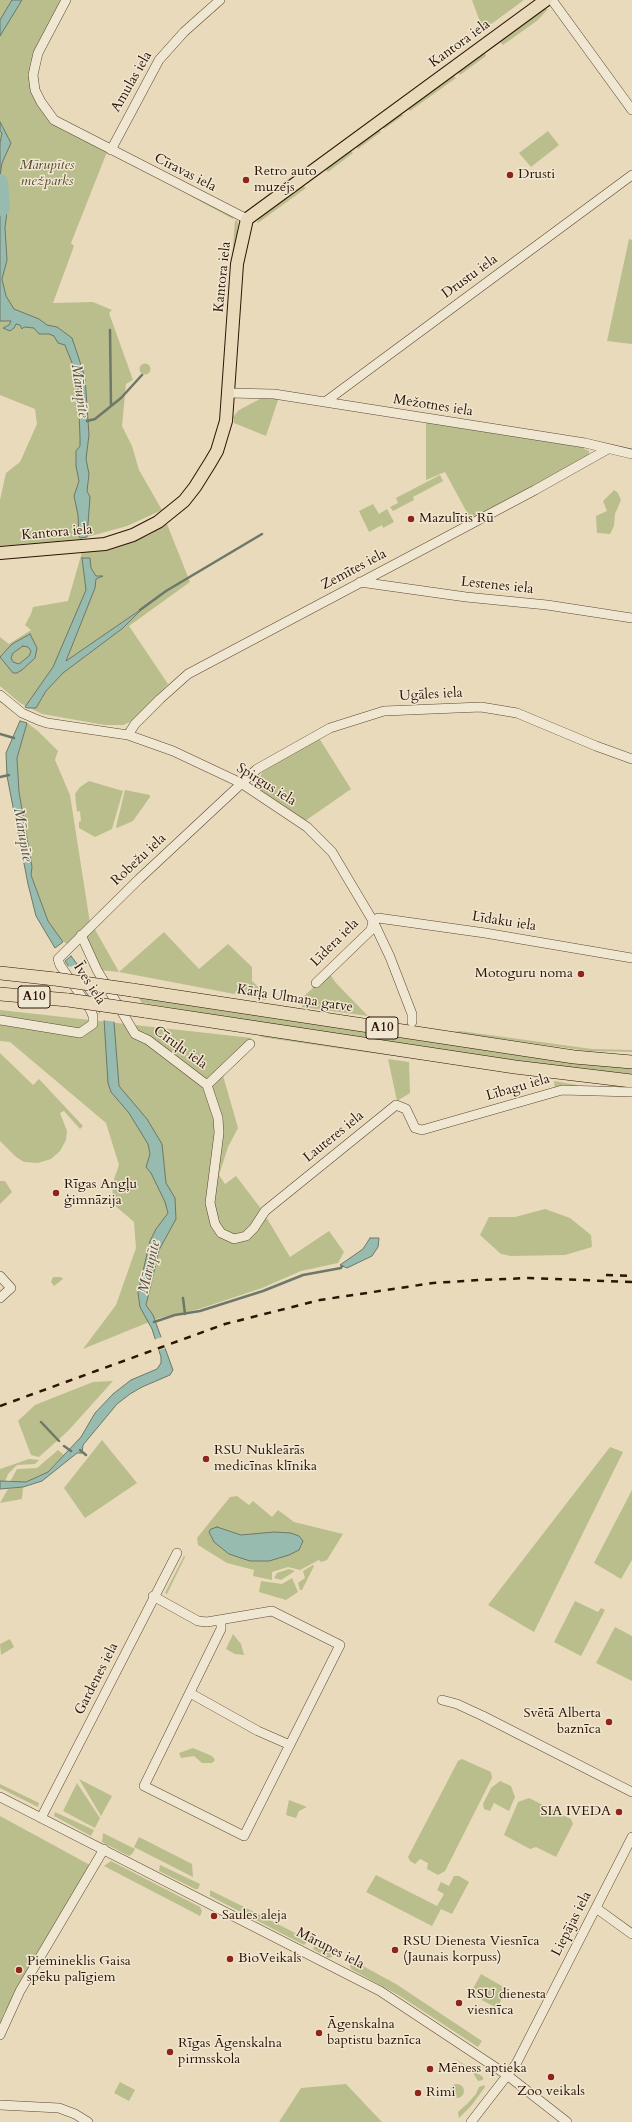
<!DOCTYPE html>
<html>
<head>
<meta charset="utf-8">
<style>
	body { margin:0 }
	canvas { display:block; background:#e8dabb }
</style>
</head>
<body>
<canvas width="632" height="2122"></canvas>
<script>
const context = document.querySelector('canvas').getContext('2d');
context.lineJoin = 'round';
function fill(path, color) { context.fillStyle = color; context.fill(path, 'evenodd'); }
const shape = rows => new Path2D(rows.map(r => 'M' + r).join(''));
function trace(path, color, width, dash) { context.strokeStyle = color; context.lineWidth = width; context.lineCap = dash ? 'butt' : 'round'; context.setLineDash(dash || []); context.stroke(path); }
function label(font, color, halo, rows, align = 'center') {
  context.font = font + ' Cardo,serif'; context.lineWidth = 3; context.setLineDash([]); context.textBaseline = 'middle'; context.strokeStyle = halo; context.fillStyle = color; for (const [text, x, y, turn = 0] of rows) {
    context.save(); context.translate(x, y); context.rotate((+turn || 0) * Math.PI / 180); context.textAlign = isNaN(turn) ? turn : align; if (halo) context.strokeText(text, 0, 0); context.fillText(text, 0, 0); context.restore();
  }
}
fill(shape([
	[0,0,63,0,31,82,55,122,107,152,71,243,74,246,53,303,93,302,112,310,109,313,133,380,126,384,122,426,132,446,139,470,162,510,127,526,80,539,0,546,0,500,6,473,20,462,37,424,35,409,0,395],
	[472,0,524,0,483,30],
	[545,9,548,9,538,20,503,45,500,42],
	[485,53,486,56,460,75,458,72],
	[453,76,456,78,410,111,409,110,409,108],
	[399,115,404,115,384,129,384,126],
	[379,130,381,132,358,149,357,146],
	[548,131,559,145,531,167,519,153],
	[350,150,353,153,328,172,325,169],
	[303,186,306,188,258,223,257,222,261,216],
	[185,193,233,216,233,219],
	[237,220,238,224,225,350,235,221],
	[629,239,632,240,632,344,607,341],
	'139.5 369a5.5 5.5 0 1 1 11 0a5.5 5.5 0 1 1-11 0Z',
	[270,397,279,397,266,436,234,423,234,419,232,418,239,410,260,399],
	[426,422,581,447,589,451,589,455,471,520,445,472,426,480],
	[440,475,443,481,413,497,414,500,393,511,390,507,398,503,396,498],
	[614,490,618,493,621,500,615,514,614,526,610,534,597,533,596,516,607,511,603,501],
	[373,504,379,514,387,509,394,522,383,528,382,525,369,532,359,511],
	[167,524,190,582,129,626,168,684,130,722,123,725,105,725,42,714,20,703,0,686,0,637,9,644,31,630,25,625,31,614,33,607,68,601,82,552,112,549,147,536],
	[27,723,38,731,58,751,55,760,70,795,90,923,68,945,56,935,48,921,31,875,32,867,19,792,17,758],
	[319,738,351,789,305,821,261,792,258,783,262,772],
	[89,781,123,791,112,829,95,837,79,828,79,822,81,821,80,811,77,812,75,794,80,787],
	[125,790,150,795,150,797,133,821,117,828,116,827],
	[93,926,119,972,164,932,199,969,228,944,252,967,252,981,267,995,266,1000,119,972,99,970,87,938],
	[329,973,336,983,368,1016,302,1007,303,997],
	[138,997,531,1057,632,1068,632,1074,567,1068,341,1035,142,1003],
	[0,1010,252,1038,220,1069,222,1072,238,1128,228,1147,219,1175,225,1184,236,1176,262,1210,290,1257,329,1231,344,1252,338,1263,301,1271,262,1288,199,1309,159,1318,83,1349,116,1305,136,1248,134,1222,112,1203,113,1182,119,1165,106,1123,10,1042,0,1041],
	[460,1031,592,1049,632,1050,632,1052,588,1051,453,1032],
	[261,1034,517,1073,336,1048,261,1037],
	[0,1053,33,1085,39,1079,83,1126,80,1129,64,1111,60,1113,67,1131,66,1140,60,1151,51,1159,38,1163,24,1162,16,1157,0,1141],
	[388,1059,409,1062,410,1093,397,1101],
	[554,1081,577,1085,577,1086,555,1089],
	[0,1181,5,1181,12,1192,0,1204],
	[545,1209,570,1218,591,1235,592,1247,565,1255,511,1256,501,1254,480,1235,489,1217,515,1217],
	[53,1277,61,1277,63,1279,54,1286,51,1282],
	[113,1381,68,1431,39,1457,31,1455,18,1421,35,1405,93,1382],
	[102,1440,137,1483,85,1518,64,1488],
	[610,1447,623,1452,534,1632,488,1605],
	[58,1450,64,1455,48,1472,26,1482,10,1482,17,1469,37,1468],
	[29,1459,39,1460,35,1464,17,1465,8,1474,5,1482,0,1481,0,1469],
	[23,1487,22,1499,0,1503,8,1489],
	[632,1490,632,1560,621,1579,594,1563],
	[237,1496,249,1505,253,1501,272,1517,278,1510,294,1522,343,1534,327,1560,321,1562,319,1560,300,1570,288,1567,272,1572,272,1580,253,1576,254,1570,227,1563,198,1545,197,1538,230,1497],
	[217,1527,241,1535,282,1532,295,1535,302,1543,301,1547,250,1561],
	[184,1556,185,1557,167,1594,165,1593],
	[313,1565,314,1566,302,1590,300,1590,298,1583,305,1578,303,1571],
	[289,1569,295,1571,281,1580,274,1578,277,1573],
	[292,1578,298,1592,286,1600,259,1592,261,1581,282,1584],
	[575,1601,598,1612,601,1608,605,1610,581,1656,554,1642],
	[615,1627,632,1636,632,1681,596,1663],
	[233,1634,241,1644,244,1655,235,1654,226,1649],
	[10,1639,14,1647,1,1655,0,1644],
	[193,1748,212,1756,215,1760,212,1763,202,1763,194,1756,181,1758,179,1753],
	[462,1759,491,1772,492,1778,445,1871,438,1875,427,1869,428,1863,420,1859,415,1864,410,1861,408,1857,458,1761],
	[79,1779,112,1796,101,1816],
	[500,1781,511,1786,515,1797,509,1811,494,1803,490,1811,484,1809,483,1804,491,1788],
	[77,1783,100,1818,95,1828,63,1811],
	[0,1784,39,1803,38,1807,0,1788],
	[529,1798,571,1819,573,1824,556,1857,536,1847,530,1849,504,1835,518,1802],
	[289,1800,307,1807,299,1811,296,1818,286,1815],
	[55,1812,94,1830,91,1836,54,1816],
	[0,1816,90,1865,4,2013,0,2024],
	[103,1833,135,1849,132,1854,129,1856,102,1842],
	[139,1837,192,1864,193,1877,134,1847],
	[111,1861,200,1907,202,1911,200,1916,104,1866],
	[160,1865,200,1884,198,1889,195,1889,159,1871],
	[376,1875,437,1906,444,1894,437,1890,441,1882,449,1886,454,1876,459,1876,469,1882,452,1914,441,1909,432,1926,366,1892],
	[210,1890,254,1912,309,1940,304,1945,210,1896],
	[316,1944,334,1953,332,1957,328,1958,313,1949],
	[352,1960,396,1984,482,2041,478,2047,400,1996,351,1969,350,1966],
	[481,1974,507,1989,497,2008,470,1994],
	[453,2057,483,2077,483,2080,478,2081,473,2073],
	[120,2082,135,2090,129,2101,114,2093],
	[346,2084,382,2122,279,2122,301,2088],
	'450 2091a7 7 0 1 1 14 0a7 7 0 1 1-14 0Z',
	[484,2085,485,2087,471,2106,459,2118,458,2112,468,2103,476,2094,479,2087]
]), '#babe8d');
const water = shape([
	[12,0,22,0,0,36,0,20,12,0],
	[0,122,11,143,2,163,0,176,2,183,0,184,0,143,2,133,0,131,0,122],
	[3,187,8,203,5,228,7,260,2,279,6,296,14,309,39,319,47,325,57,327,72,338,85,377,89,435,86,459,89,474,87,491,90,497,87,537,80,538,79,536,78,515,74,496,79,481,76,466,76,451,80,446,80,437,78,387,75,370,66,348,65,345,58,343,54,336,49,334,39,334,34,328,24,327,22,329,20,325,16,324,14,328,10,331,3,328,9,325,11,321,0,321,0,188,3,187],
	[82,558,90,558,91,568,96,576,103,576,96,579,95,588,66,661,143,608,123,628,63,673,46,691,36,708,28,708,25,707,53,667,86,590,82,558],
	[30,634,37,648,35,658,22,670,17,673,13,673,0,657,12,644,30,634],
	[23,646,28,647,31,651,29,656,19,664,13,662,11,658,13,653,23,646],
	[20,721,27,723,17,758,19,792,32,867,31,875,48,921,63,942,55,948,36,916,28,884,7,776,6,753,20,721],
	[71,956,84,973,114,1022,119,1086,147,1119,162,1144,166,1183,175,1198,176,1219,159,1250,146,1305,153,1315,173,1370,170,1375,142,1387,130,1394,117,1404,83,1445,82,1453,77,1453,42,1481,23,1487,0,1489,0,1481,26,1482,48,1472,81,1437,95,1413,113,1394,131,1380,157,1369,161,1363,161,1357,152,1329,140,1307,138,1293,150,1241,156,1229,168,1213,165,1202,151,1173,146,1167,150,1154,148,1144,129,1113,111,1092,108,1083,104,1019,65,961,71,956],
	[370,1238,379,1238,378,1247,372,1256,347,1268,340,1265,363,1249,370,1238],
	[217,1527,241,1535,274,1532,291,1533,299,1536,303,1541,299,1550,289,1555,269,1561,250,1561,229,1554,214,1542,209,1532,211,1529,217,1527]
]);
fill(water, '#97bbae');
trace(water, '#6d786a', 1);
fill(shape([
	[66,966,83,968,116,1022,102,1020,98,1007],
	[162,1337,166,1348,157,1351,153,1340]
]), '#e8dabb');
trace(shape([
	[110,330,111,406],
	[87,421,95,419,121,398,142,375],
	[140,610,166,591,262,534],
	[0,734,14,738],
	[0,777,9,775],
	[183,1298,185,1314],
	[154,1322,175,1315,200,1311,263,1291,303,1275,341,1268,342,1266],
	[41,1422,59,1441],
	[64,1446,71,1451],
	[80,1450,86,1455]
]), '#6d786a', 2.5);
trace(shape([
	[0,182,2,208]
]), '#97bbae', 16);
const minor = shape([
	[66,0,38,53,33,75,35,90,41,102,54,120,247,219],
	[552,0,632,110],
	[111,150,159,60,184,32,220,0],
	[229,393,274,394,585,443,632,454],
	[325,402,632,175],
	[360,582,466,597,547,605,632,618],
	[0,695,22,713,38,720,47,723,128,735,173,751,241,783,307,827,332,852,373,921,390,957,412,1014,412,1022],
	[128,735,135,724,160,699,188,674,535,490,608,449],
	[373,921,378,918,485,933,632,958],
	[81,935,97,970,135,1034,148,1040,207,1085,218,1118,219,1133,210,1203,215,1224,221,1233,234,1239,246,1236,254,1228,265,1211,396,1105,406,1109,415,1128,422,1130,562,1090,632,1092],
	[316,983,371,930,373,921],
	[0,1020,80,1033,93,1024,93,1016,90,1009,60,965,58,959,139,879,257,769,330,728,384,711,481,707,517,713,596,746,632,759],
	[207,1085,250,1044],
	[0,1276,11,1288,0,1298],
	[153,1596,198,1621,207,1622,272,1611,340,1645,244,1836,144,1786,221,1629,221,1620],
	[190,1693,258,1731,290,1745],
	[442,1700,457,1704,483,1716,632,1792],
	[0,1797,380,1991,507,2075,567,2122],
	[41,1818,177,1553],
	[596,1908,632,1934],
	[0,2035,20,1991,104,1849],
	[0,2105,59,2108,75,2114,88,2122],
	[471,2122,516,2064,632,1837]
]);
const major = shape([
	[0,553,105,544,133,535,158,522,184,501,195,487,210,463,217,451,226,421,237,264,247,219,546,0]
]);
const highway = shape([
	[0,973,55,979],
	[132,990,574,1057,632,1062],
	[0,994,68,1000],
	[145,1011,515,1067,632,1081]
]);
trace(minor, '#5c4632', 10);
trace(major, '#2e1404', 14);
trace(highway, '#2e1404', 14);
trace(minor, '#f0e7d3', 9);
trace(major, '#e8dabb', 12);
trace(highway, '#e8dabb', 13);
trace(shape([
	[606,1275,632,1276],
	[0,1406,225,1324,320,1300,433,1283,480,1280,529,1278,632,1282]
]), '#2e1404', 2.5, [7, 7]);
const highwayBridge = shape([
	[55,979,132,990],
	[68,1000,145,1011]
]);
trace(highwayBridge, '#2e1404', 14, []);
trace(highwayBridge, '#e8dabb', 13);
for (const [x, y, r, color] of [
	[510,175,4,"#8f2418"],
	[246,180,4,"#8f2418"],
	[411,519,4,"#8f2418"],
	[581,974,4,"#8f2418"],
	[56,1193,4,"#8f2418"],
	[206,1459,4,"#8f2418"],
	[609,1722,4,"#8f2418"],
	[619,1812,4,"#8f2418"],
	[214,1916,4,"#8f2418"],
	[395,1950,4,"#8f2418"],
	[230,1959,4,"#8f2418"],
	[19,1970,4,"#8f2418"],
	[459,2003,4,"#8f2418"],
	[319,2033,4,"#8f2418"],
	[170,2052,4,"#8f2418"],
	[430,2069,4,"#8f2418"],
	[551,2077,4,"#8f2418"],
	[418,2093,4,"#8f2418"]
]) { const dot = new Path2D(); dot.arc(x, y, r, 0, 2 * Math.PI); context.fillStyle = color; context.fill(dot); trace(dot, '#f0e7d3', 1.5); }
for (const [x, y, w] of [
	[34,997,32],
	[382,1028,32]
]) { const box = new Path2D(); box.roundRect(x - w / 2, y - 11, w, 22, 3); context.fillStyle = '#f0e7d3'; context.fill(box); trace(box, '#2e1404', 1); }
label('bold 13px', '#2e1404', null, [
	["A10",34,997],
	["A10",382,1028]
]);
label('14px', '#2e1404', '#f0e7d3', [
	["Kantora iela",460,44,-36],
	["Amulas iela",132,82,-60],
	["Cīravas iela",185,173,27],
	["Kantora iela",223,277,-84],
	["Drustu iela",470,277,-36],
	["Mežotnes iela",433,406,9],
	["Kantora iela",57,533,-5],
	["Zemītes iela",354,570,-28],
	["Lestenes iela",497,586,6],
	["Ugāles iela",431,695,-3],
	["Spirgus iela",266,785,32],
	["Robežu iela",139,860,-43],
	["Līdaku iela",504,922,9],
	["Līdera iela",335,943,-45],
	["Īves iela",89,984,57],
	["Kārļa Ulmaņa gatve",295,999,9],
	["Cīruļu iela",180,1048,36],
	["Lībagu iela",518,1088,-16],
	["Lauteres iela",334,1137,-39],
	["Gardenes iela",97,1679,-63],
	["Liepājas iela",572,1924,-63],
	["Mārupes iela",330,1949,27]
]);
label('italic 14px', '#58472d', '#f0e7d3', [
	["Mārupītes",47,166],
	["mežparks",47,182]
]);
label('14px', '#2e1404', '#f0e7d3', [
	["Retro auto",254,172],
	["muzejs",254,188],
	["Drusti",518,175],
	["Mazulītis Rū",419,519],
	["Motoguru noma",573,974,"right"],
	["Rīgas Angļu",64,1185],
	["ģimnāzija",64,1201],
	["RSU Nukleārās",214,1451],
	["medicīnas klīnika",214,1467],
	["Svētā Alberta",601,1714,"right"],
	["baznīca",601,1730,"right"],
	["SIA IVEDA",611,1812,"right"],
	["Saules aleja",222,1916],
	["RSU Dienesta Viesnīca",403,1942],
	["(Jaunais korpuss)",403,1958],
	["BioVeikals",238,1959],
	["Piemineklis Gaisa",27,1962],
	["spēku palīgiem",27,1978],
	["RSU dienesta",467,1995],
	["viesnīca",467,2011],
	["Āgenskalna",327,2025],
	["baptistu baznīca",327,2041],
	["Rīgas Āgenskalna",178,2044],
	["pirmsskola",178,2060],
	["Mēness aptieka",438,2069],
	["Zoo veikals",551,2092,"center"],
	["Rimi",426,2093]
], 'left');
label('italic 15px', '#534e40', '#f0e7d3', [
	["Mārupīte",79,391,82],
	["Mārupīte",22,835,80],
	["Mārupīte",150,1267,-77]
]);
</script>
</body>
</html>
